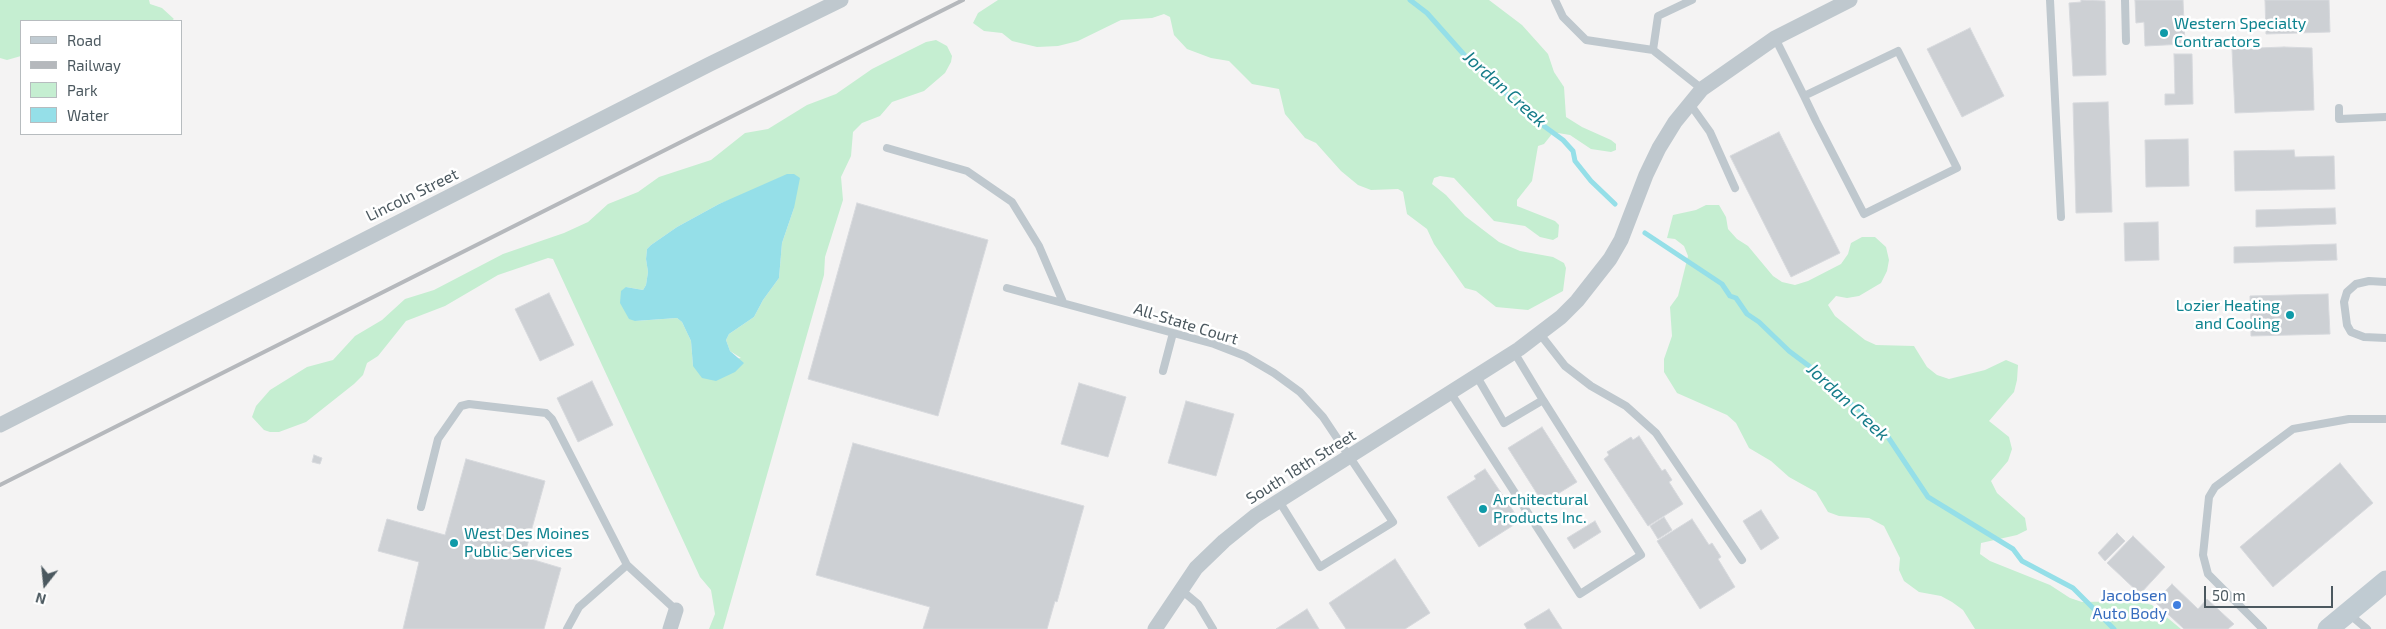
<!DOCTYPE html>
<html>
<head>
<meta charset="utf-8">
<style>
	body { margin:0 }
	#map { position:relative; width:2386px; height:629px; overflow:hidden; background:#f4f3f3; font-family:"Exo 2",sans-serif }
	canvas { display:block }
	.legend { position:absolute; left:20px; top:20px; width:162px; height:115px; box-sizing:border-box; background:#fff; border:1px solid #b7bcbf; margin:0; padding:6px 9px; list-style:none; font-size:15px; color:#4b585f }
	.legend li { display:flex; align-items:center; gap:10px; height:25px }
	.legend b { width:25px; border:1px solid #b7bcbf }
	.north { position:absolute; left:20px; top:559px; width:50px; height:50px; -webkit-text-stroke:4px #fff; paint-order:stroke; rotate:196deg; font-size:14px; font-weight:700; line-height:20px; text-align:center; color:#4b585f }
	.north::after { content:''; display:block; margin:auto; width:18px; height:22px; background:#4b585f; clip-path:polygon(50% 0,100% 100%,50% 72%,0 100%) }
	.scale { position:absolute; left:2204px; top:586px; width:129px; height:22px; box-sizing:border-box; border:2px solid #4b585f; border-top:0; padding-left:6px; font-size:15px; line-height:18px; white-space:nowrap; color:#4b585f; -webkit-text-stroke:4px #fff; paint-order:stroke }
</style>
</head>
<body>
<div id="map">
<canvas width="2386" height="629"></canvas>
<ul class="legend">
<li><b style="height:6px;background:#c0cbd2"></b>Road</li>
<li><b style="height:6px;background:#b5b8bc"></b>Railway</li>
<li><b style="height:14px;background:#c5eed1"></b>Park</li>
<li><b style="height:14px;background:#95dfe8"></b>Water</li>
</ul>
<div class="north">N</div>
<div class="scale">50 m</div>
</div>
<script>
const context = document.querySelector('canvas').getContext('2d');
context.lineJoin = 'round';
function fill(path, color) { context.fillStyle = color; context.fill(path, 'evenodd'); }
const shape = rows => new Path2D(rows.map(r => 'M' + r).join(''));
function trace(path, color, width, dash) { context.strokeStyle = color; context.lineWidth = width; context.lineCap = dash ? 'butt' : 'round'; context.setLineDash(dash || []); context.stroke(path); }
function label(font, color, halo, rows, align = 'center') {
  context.font = font + ' "Exo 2",sans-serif'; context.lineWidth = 5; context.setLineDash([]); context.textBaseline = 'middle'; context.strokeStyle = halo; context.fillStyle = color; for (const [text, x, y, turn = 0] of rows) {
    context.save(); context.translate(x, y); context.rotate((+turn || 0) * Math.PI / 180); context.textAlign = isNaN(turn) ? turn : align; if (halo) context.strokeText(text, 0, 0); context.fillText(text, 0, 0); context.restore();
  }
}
fill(shape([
	[0,0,149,0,150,4,162,8,174,19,171,21,21,21,21,56,7,60,0,58],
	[998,0,1489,0,1522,25,1548,54,1554,72,1564,87,1566,117,1582,127,1611,140,1616,144,1616,150,1611,152,1591,149,1570,135,1558,133,1552,134,1544,144,1538,146,1532,181,1517,200,1517,206,1555,221,1559,225,1558,237,1553,240,1540,237,1525,226,1494,221,1454,178,1440,176,1434,178,1432,184,1446,195,1465,216,1499,242,1520,251,1553,257,1564,263,1566,268,1563,291,1528,310,1496,307,1476,291,1465,288,1434,244,1427,229,1407,214,1403,192,1398,189,1371,190,1358,185,1341,171,1316,143,1305,138,1285,114,1279,89,1252,84,1229,61,1211,58,1187,49,1174,35,1170,17,1164,14,1152,18,1121,20,1078,41,1058,46,1037,47,1012,41,1002,33,984,31,973,23,978,13],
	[936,40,947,46,952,56,951,62,945,73,924,91,892,102,880,116,862,123,853,132,851,156,841,177,843,200,825,257,824,275,723,629,709,629,715,614,711,590,700,577,553,259,548,258,498,275,445,306,406,321,378,356,367,363,363,375,354,384,306,422,279,432,270,432,264,430,252,417,256,406,270,390,307,367,333,360,355,336,382,320,405,299,434,290,503,254,564,233,588,222,608,204,638,192,659,177,711,160,745,133,768,129,807,105,836,94,872,69,926,42],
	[748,193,794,208,782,243,779,278,763,300,754,317,729,334,726,340,730,351,741,358,693,366,691,341,682,322,677,318,635,321,626,287,643,290,646,285,648,272,646,259,647,249,651,245,677,227,719,204],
	[1706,205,1719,205,1726,217,1728,229,1737,239,1748,246,1773,276,1782,282,1795,285,1808,281,1841,264,1848,254,1851,243,1862,237,1875,237,1886,247,1889,260,1887,271,1881,283,1859,296,1847,298,1836,296,1828,305,1835,316,1865,340,1876,345,1914,346,1927,367,1937,375,1949,379,1985,370,2006,360,2018,365,2017,380,2014,392,1989,421,2009,437,2012,449,2008,461,1991,481,1997,493,2025,518,2027,530,2017,535,1981,543,1980,554,1990,561,2050,585,2070,598,2082,602,2138,601,2152,605,2181,629,1975,629,1963,610,1952,602,1941,596,1919,592,1904,581,1899,570,1900,558,1884,526,1869,518,1839,516,1828,512,1816,492,1789,477,1771,461,1749,448,1736,423,1727,415,1677,393,1664,372,1664,359,1672,336,1670,307,1678,296,1688,256,1684,246,1675,239,1667,238,1673,215,1696,210]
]), '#c5eed1');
fill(shape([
	[787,174,794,174,800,178,794,208,782,243,779,278,763,300,754,317,729,334,726,340,730,351,744,363,735,372,716,381,702,378,693,366,691,341,682,322,677,318,635,321,629,319,620,303,621,291,626,287,643,290,646,285,648,272,646,259,647,249,651,245,677,227,719,204]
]), '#95dfe8');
trace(shape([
	[1410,0,1427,13,1467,58,1474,62,1478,69,1487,74,1491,81,1504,91,1518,107,1563,140,1573,151,1575,161,1591,181,1615,204],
	[1645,233,1722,284,1730,296,1736,298,1747,314,1759,322,1789,351,1821,375,1841,397,1867,415,1878,431,1886,434,1928,497,2013,549,2022,561,2073,588,2114,629]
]), '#95dfe8', 5);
const building = shape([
	[2081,0,2105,1,2106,75,2073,76,2069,3,2081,2,2081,0],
	[2135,0,2183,0,2185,44,2145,46,2144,22,2136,23,2135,0],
	[2265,0,2329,0,2330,32,2266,34,2265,0],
	[1970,28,2004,96,1962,117,1927,49,1970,28],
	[2284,47,2312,48,2314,110,2235,113,2232,49,2284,47],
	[2174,54,2192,54,2193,104,2165,105,2165,94,2175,94,2174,54],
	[2108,102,2112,212,2076,213,2073,103,2108,102],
	[1779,132,1840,253,1791,277,1730,156,1779,132],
	[2188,139,2189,186,2146,187,2145,140,2188,139],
	[2294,150,2295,157,2334,156,2335,189,2235,191,2234,151,2294,150],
	[857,203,988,240,938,416,808,379,857,203],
	[2335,208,2336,224,2256,227,2256,210,2335,208],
	[2158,222,2159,260,2125,261,2124,223,2158,222],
	[2336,244,2337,260,2234,263,2234,247,2336,244],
	[549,293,574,345,540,361,515,309,549,293],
	[2328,294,2330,334,2251,336,2250,296,2328,294],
	[592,381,613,425,578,442,557,398,592,381],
	[1079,383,1126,397,1108,457,1061,444,1079,383],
	[1186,401,1234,414,1216,476,1168,463,1186,401],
	[1542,427,1577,482,1543,503,1508,448,1542,427],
	[1639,436,1662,471,1665,469,1672,480,1669,482,1683,504,1648,526,1604,459,1609,455,1607,452,1631,437,1633,440,1639,436],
	[853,443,1084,506,1057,602,1055,601,1047,629,923,629,930,607,816,575,853,443],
	[314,455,322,458,320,464,312,462,314,455],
	[466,459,545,481,524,557,561,568,544,629,403,629,419,562,378,551,387,519,445,535,466,459],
	[2340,463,2373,503,2273,587,2240,547,2340,463],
	[1485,469,1520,521,1479,547,1447,497,1476,479,1474,476,1485,469],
	[1761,510,1779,538,1761,550,1743,521,1761,510],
	[1664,517,1672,530,1658,539,1650,526,1664,517],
	[1692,519,1709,545,1712,543,1721,557,1718,559,1735,587,1700,609,1657,541,1692,519],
	[1595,521,1601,532,1574,549,1567,538,1595,521],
	[2117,533,2125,541,2105,561,2098,553,2117,533],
	[2133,536,2165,567,2140,594,2107,563,2133,536],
	[1395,559,1430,613,1405,629,1346,629,1329,603,1395,559],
	[2172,584,2198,609,2207,599,2234,624,2228,629,2184,629,2155,602,2172,584],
	[1307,609,1319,629,1276,629,1307,609],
	[1549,609,1562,629,1527,629,1524,624,1549,609]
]);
fill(building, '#cdd0d4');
trace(building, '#d7d9dd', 1);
trace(shape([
	[1555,0,1563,17,1586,40,1653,50,1702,89],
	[2050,0,2061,217],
	[2125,0,2126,41],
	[1775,38,1804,96,1816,121,1864,214,1957,168,1898,51,1804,96],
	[1653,50,1658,16,1692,0],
	[1690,104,1710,132,1735,188],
	[2339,108,2339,119,2386,117],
	[887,148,967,171,1012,202,1039,246,1063,302],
	[2386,282,2369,281,2356,284,2347,292,2344,302,2347,325,2351,332,2364,337,2386,338],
	[1007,288,1214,344,1245,356,1274,373,1300,392,1323,417,1393,522,1320,567,1279,501],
	[1540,334,1565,366,1591,386,1626,406,1656,433,1742,560],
	[1163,371,1173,333],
	[1476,375,1504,423,1543,400,1514,352],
	[1450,392,1580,594,1641,555,1543,400],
	[421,507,438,439,461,406,469,404,546,413,552,419,627,565,676,610],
	[1180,589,1198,604,1213,629],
	[2349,614,2367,629],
	[567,629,579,607,627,565],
	[2263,629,2208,574,2203,555,2209,497,2215,487,2293,429,2349,419,2386,419]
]), '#bfc8ce', 8);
trace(shape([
	[0,425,710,64,841,0],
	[670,629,676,610],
	[1155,629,1196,568,1224,541,1255,516,1519,349,1561,317,1577,301,1610,259,1621,240,1646,175,1659,148,1675,122,1702,89,1775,38,1850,0]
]), '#bfc8ce', 15);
trace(shape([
	[2328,629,2386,581]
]), '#c0cbd2', 21);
trace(shape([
	[0,485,963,0]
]), '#b5b8bc', 4);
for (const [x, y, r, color] of [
	[2164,33,5,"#0f9aa8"],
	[2290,315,5,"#0f9aa8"],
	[1483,509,5,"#0f9aa8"],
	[454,543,5,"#0f9aa8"],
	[2177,605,5,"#3f7fe0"]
]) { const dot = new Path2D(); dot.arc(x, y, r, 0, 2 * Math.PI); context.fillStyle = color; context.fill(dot); trace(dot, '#fff', 2); }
label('16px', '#0d838f', '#fff', [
	["Western Specialty",2174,24],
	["Contractors",2174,42],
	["Lozier Heating",2280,306,"right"],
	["and Cooling",2280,324,"right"],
	["Architectural",1493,500],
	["Products Inc.",1493,518],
	["West Des Moines",464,534],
	["Public Services",464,552]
], 'left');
label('16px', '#4b585f', '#fff', [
	["Lincoln Street",412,195,-26],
	["All-State Court",1186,324,17],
	["South 18th Street",1301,467,-32]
]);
label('16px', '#366cbe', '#fff', [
	["Jacobsen",2167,596],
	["Auto Body",2167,614]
], 'right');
label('italic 18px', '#157c89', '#fff', [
	["Jordan Creek",1505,89,42],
	["Jordan Creek",1848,402,43]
]);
</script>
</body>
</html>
